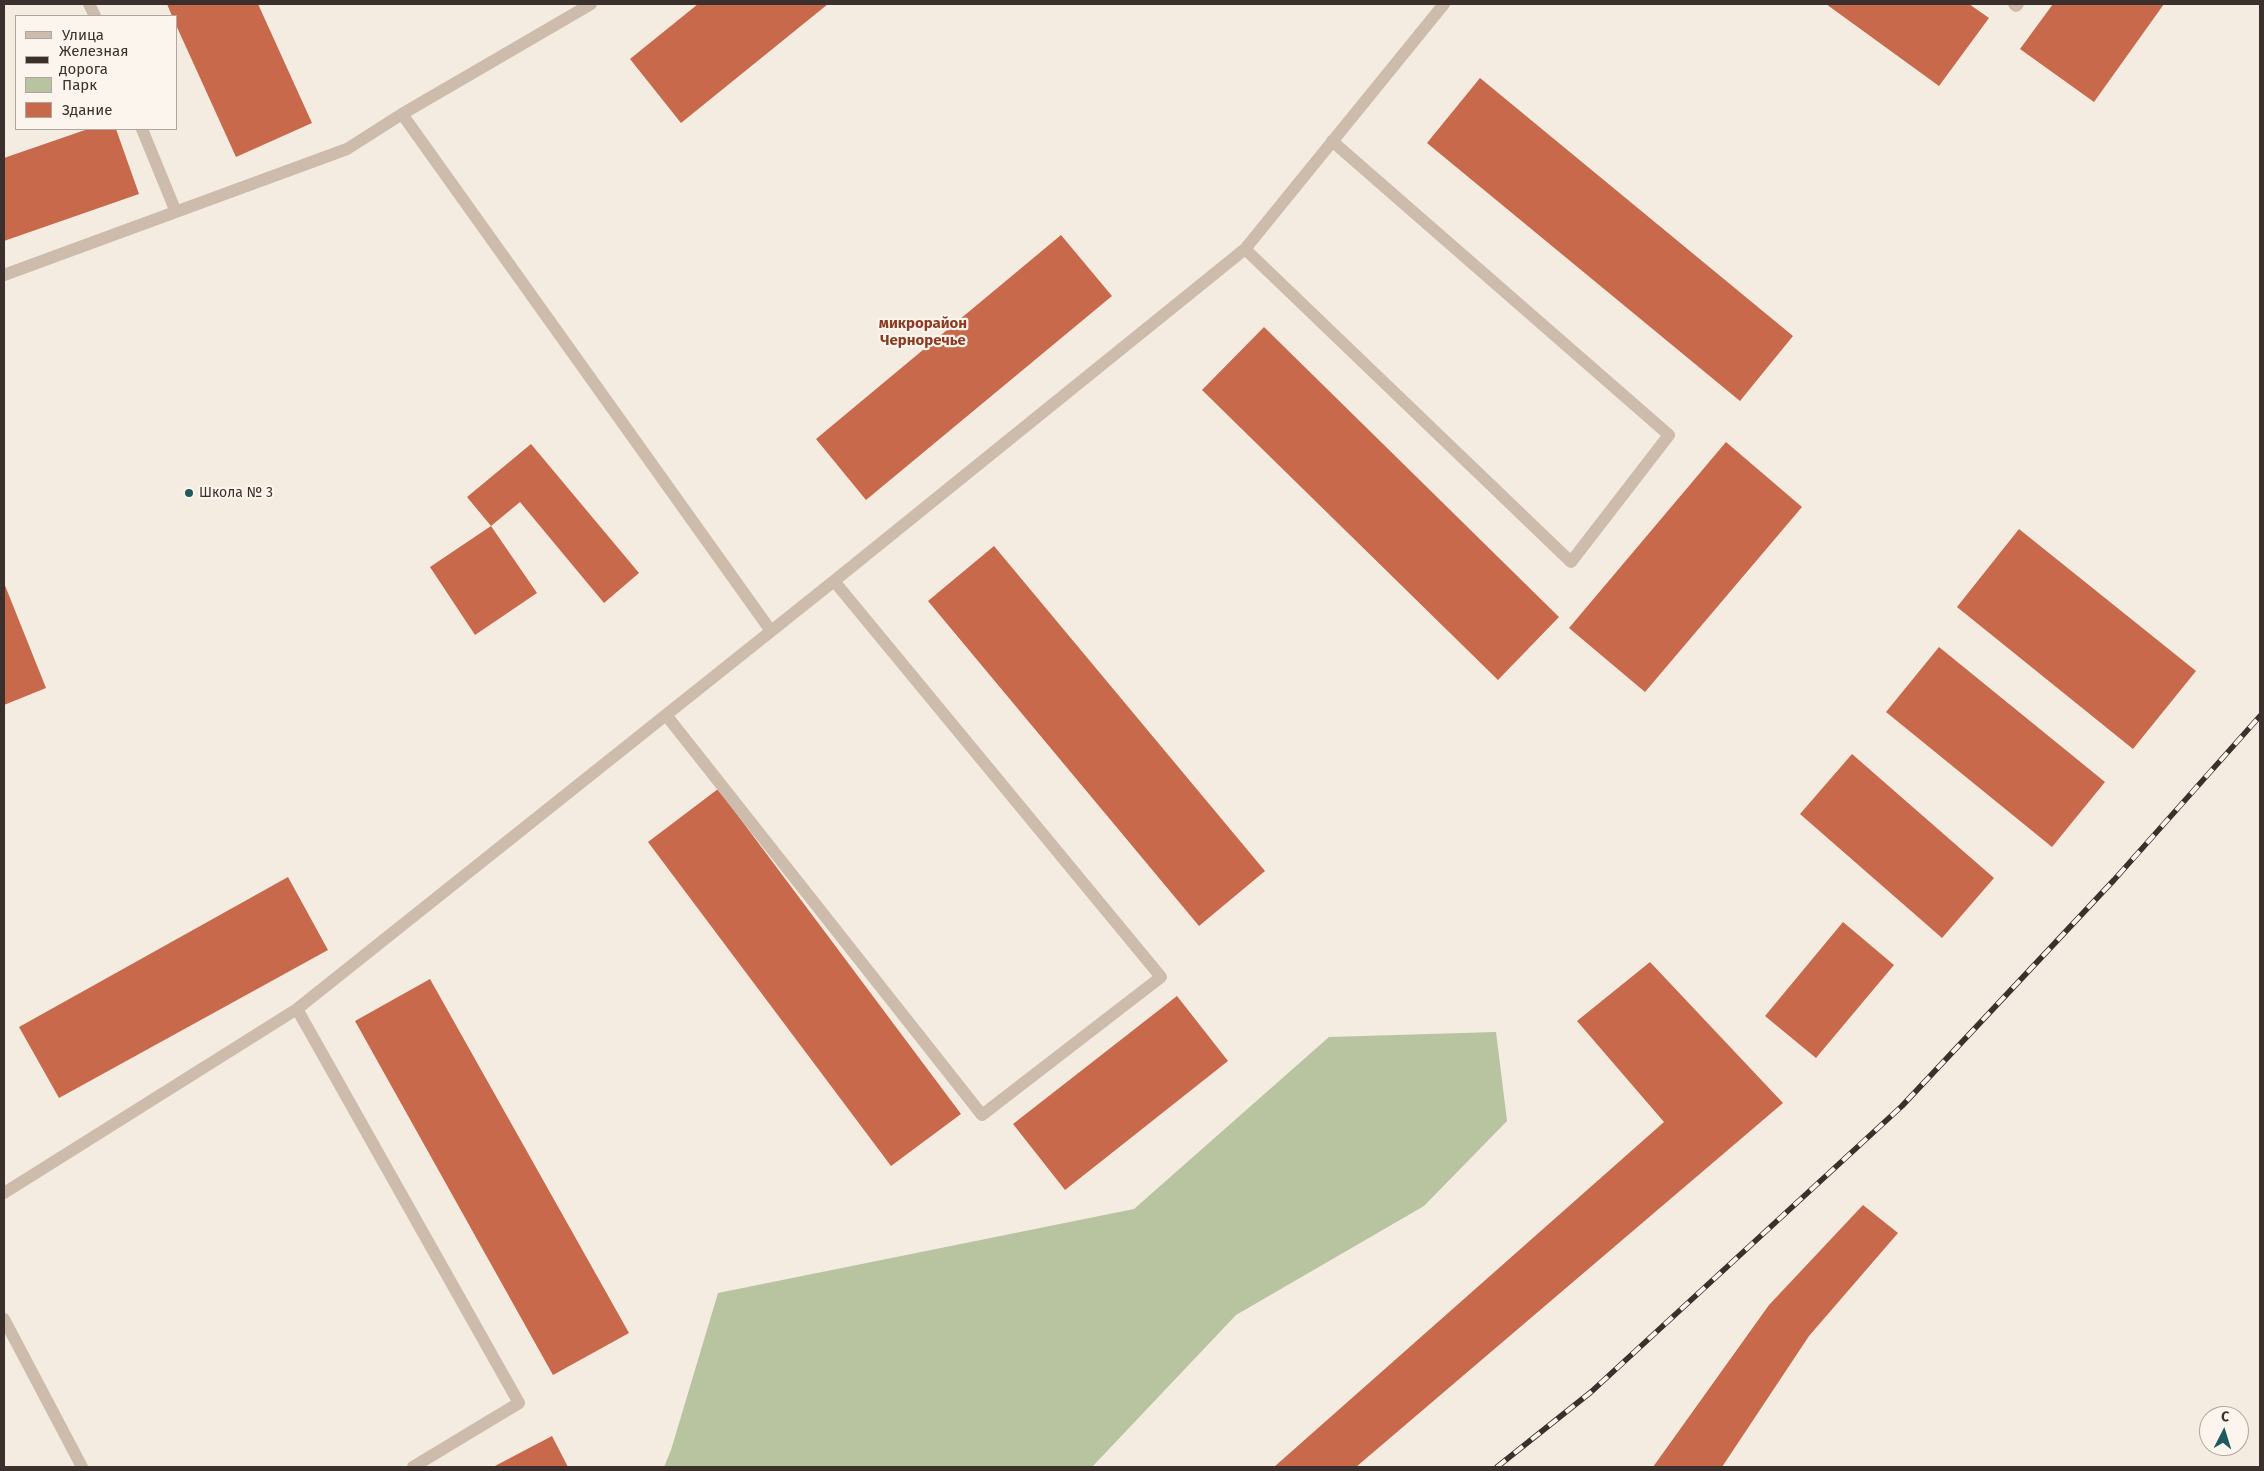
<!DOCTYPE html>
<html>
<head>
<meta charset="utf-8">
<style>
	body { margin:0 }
	#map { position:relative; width:2264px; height:1471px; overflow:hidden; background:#f4ebe1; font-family:"Fira Sans",sans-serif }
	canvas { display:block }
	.frame { position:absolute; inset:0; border:5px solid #3b302b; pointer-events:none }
	.legend { position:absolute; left:15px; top:15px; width:162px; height:115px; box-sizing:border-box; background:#fbf5ee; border:1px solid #aea6a0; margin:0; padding:6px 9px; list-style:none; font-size:15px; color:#3b302b }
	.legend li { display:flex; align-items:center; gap:10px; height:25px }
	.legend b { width:25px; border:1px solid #aea6a0 }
	.north { position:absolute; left:2199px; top:1406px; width:50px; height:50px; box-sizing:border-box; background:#fbf5ee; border:1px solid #aea6a0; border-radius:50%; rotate:5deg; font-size:14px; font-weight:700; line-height:20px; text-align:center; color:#3b302b }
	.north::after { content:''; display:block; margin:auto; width:18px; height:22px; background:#1f5a5e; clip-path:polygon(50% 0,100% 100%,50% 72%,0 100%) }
</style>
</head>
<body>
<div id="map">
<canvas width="2264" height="1471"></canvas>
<div class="frame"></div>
<ul class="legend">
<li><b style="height:6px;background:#cdbbac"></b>Улица</li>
<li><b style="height:6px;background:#3b302b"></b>Железная дорога</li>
<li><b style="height:14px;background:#b8c4a0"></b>Парк</li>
<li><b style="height:14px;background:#c8694b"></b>Здание</li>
</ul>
<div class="north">С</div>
</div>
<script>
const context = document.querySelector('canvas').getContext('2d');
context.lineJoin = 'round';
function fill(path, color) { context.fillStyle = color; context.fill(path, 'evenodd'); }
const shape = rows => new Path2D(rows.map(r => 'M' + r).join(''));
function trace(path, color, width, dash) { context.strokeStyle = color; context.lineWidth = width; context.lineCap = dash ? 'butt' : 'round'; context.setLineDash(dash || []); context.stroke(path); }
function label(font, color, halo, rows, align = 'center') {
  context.font = font + ' "Fira Sans",sans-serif'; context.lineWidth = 4.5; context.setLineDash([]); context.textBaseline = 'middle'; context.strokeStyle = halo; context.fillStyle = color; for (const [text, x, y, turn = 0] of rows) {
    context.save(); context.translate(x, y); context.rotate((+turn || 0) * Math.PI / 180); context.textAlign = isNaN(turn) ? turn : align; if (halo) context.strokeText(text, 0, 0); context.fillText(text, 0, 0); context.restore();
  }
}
fill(shape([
	[1496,1032,1507,1121,1424,1206,1236,1315,1092,1467,664,1467,671,1450,718,1293,1134,1209,1329,1037]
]), '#b8c4a0');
fill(shape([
	[167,4,258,4,312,123,236,157,176,25,176,16,172,16],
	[698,4,828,4,681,123,630,59],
	[1826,4,1969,4,1989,18,1939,86],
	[2053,4,2164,4,2094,102,2020,49],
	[1480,78,1793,336,1740,401,1427,143],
	[88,129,116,129,139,194,4,241,4,158],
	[1061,235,1112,296,866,500,816,439],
	[1264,327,1559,617,1498,680,1202,390],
	[1726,442,1802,507,1645,692,1569,628],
	[531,444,639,573,604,603,520,502,491,526,467,497],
	[491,526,537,593,475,635,430,567],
	[2019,529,2196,671,2133,749,1957,607],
	[994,546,1265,871,1199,926,928,601],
	[4,583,46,688,4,705],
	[1939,647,2105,782,2052,847,1886,712],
	[1852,754,1994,878,1942,938,1800,814],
	[718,789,961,1114,891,1166,648,842],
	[288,877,328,950,59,1098,19,1027],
	[1843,922,1894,965,1816,1058,1765,1016],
	[1650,962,1783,1103,1356,1467,1274,1467,1664,1122,1577,1021],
	[430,979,629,1333,553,1375,355,1021],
	[1177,996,1228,1061,1065,1190,1013,1124],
	[1863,1205,1898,1233,1809,1336,1722,1467,1653,1467,1769,1305],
	[552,1436,568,1467,493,1467]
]), '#c8694b');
trace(shape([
	[89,4,95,16],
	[2014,4,2016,6,2018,4],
	[402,114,771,631],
	[142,129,176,212],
	[1245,249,1571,562,1669,435,1332,141],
	[4,275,347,149,402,114,591,4],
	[666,715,982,1115,1161,977,834,581],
	[297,1009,834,581,1245,249,1444,4],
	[4,1193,297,1009,519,1403,413,1467],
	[4,1319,82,1467]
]), '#cdbbac', 12);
const rail = shape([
	[1497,1467,1591,1392,1902,1106,2114,880,2260,716]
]);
trace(rail, '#3b302b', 5.5);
trace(rail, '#fbf5ee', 4, [11]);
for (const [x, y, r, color] of [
	[189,493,5,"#1f5a5e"]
]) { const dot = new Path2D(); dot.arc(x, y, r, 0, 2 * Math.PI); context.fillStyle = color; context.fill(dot); trace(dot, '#fbf5ee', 2); }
label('14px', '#3b302b', '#fbf5ee', [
	["Школа № 3",199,493]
], 'left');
label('bold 15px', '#8c3b22', '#fbf5ee', [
	["микрорайон",923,324],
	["Черноречье",923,341]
]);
</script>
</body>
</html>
